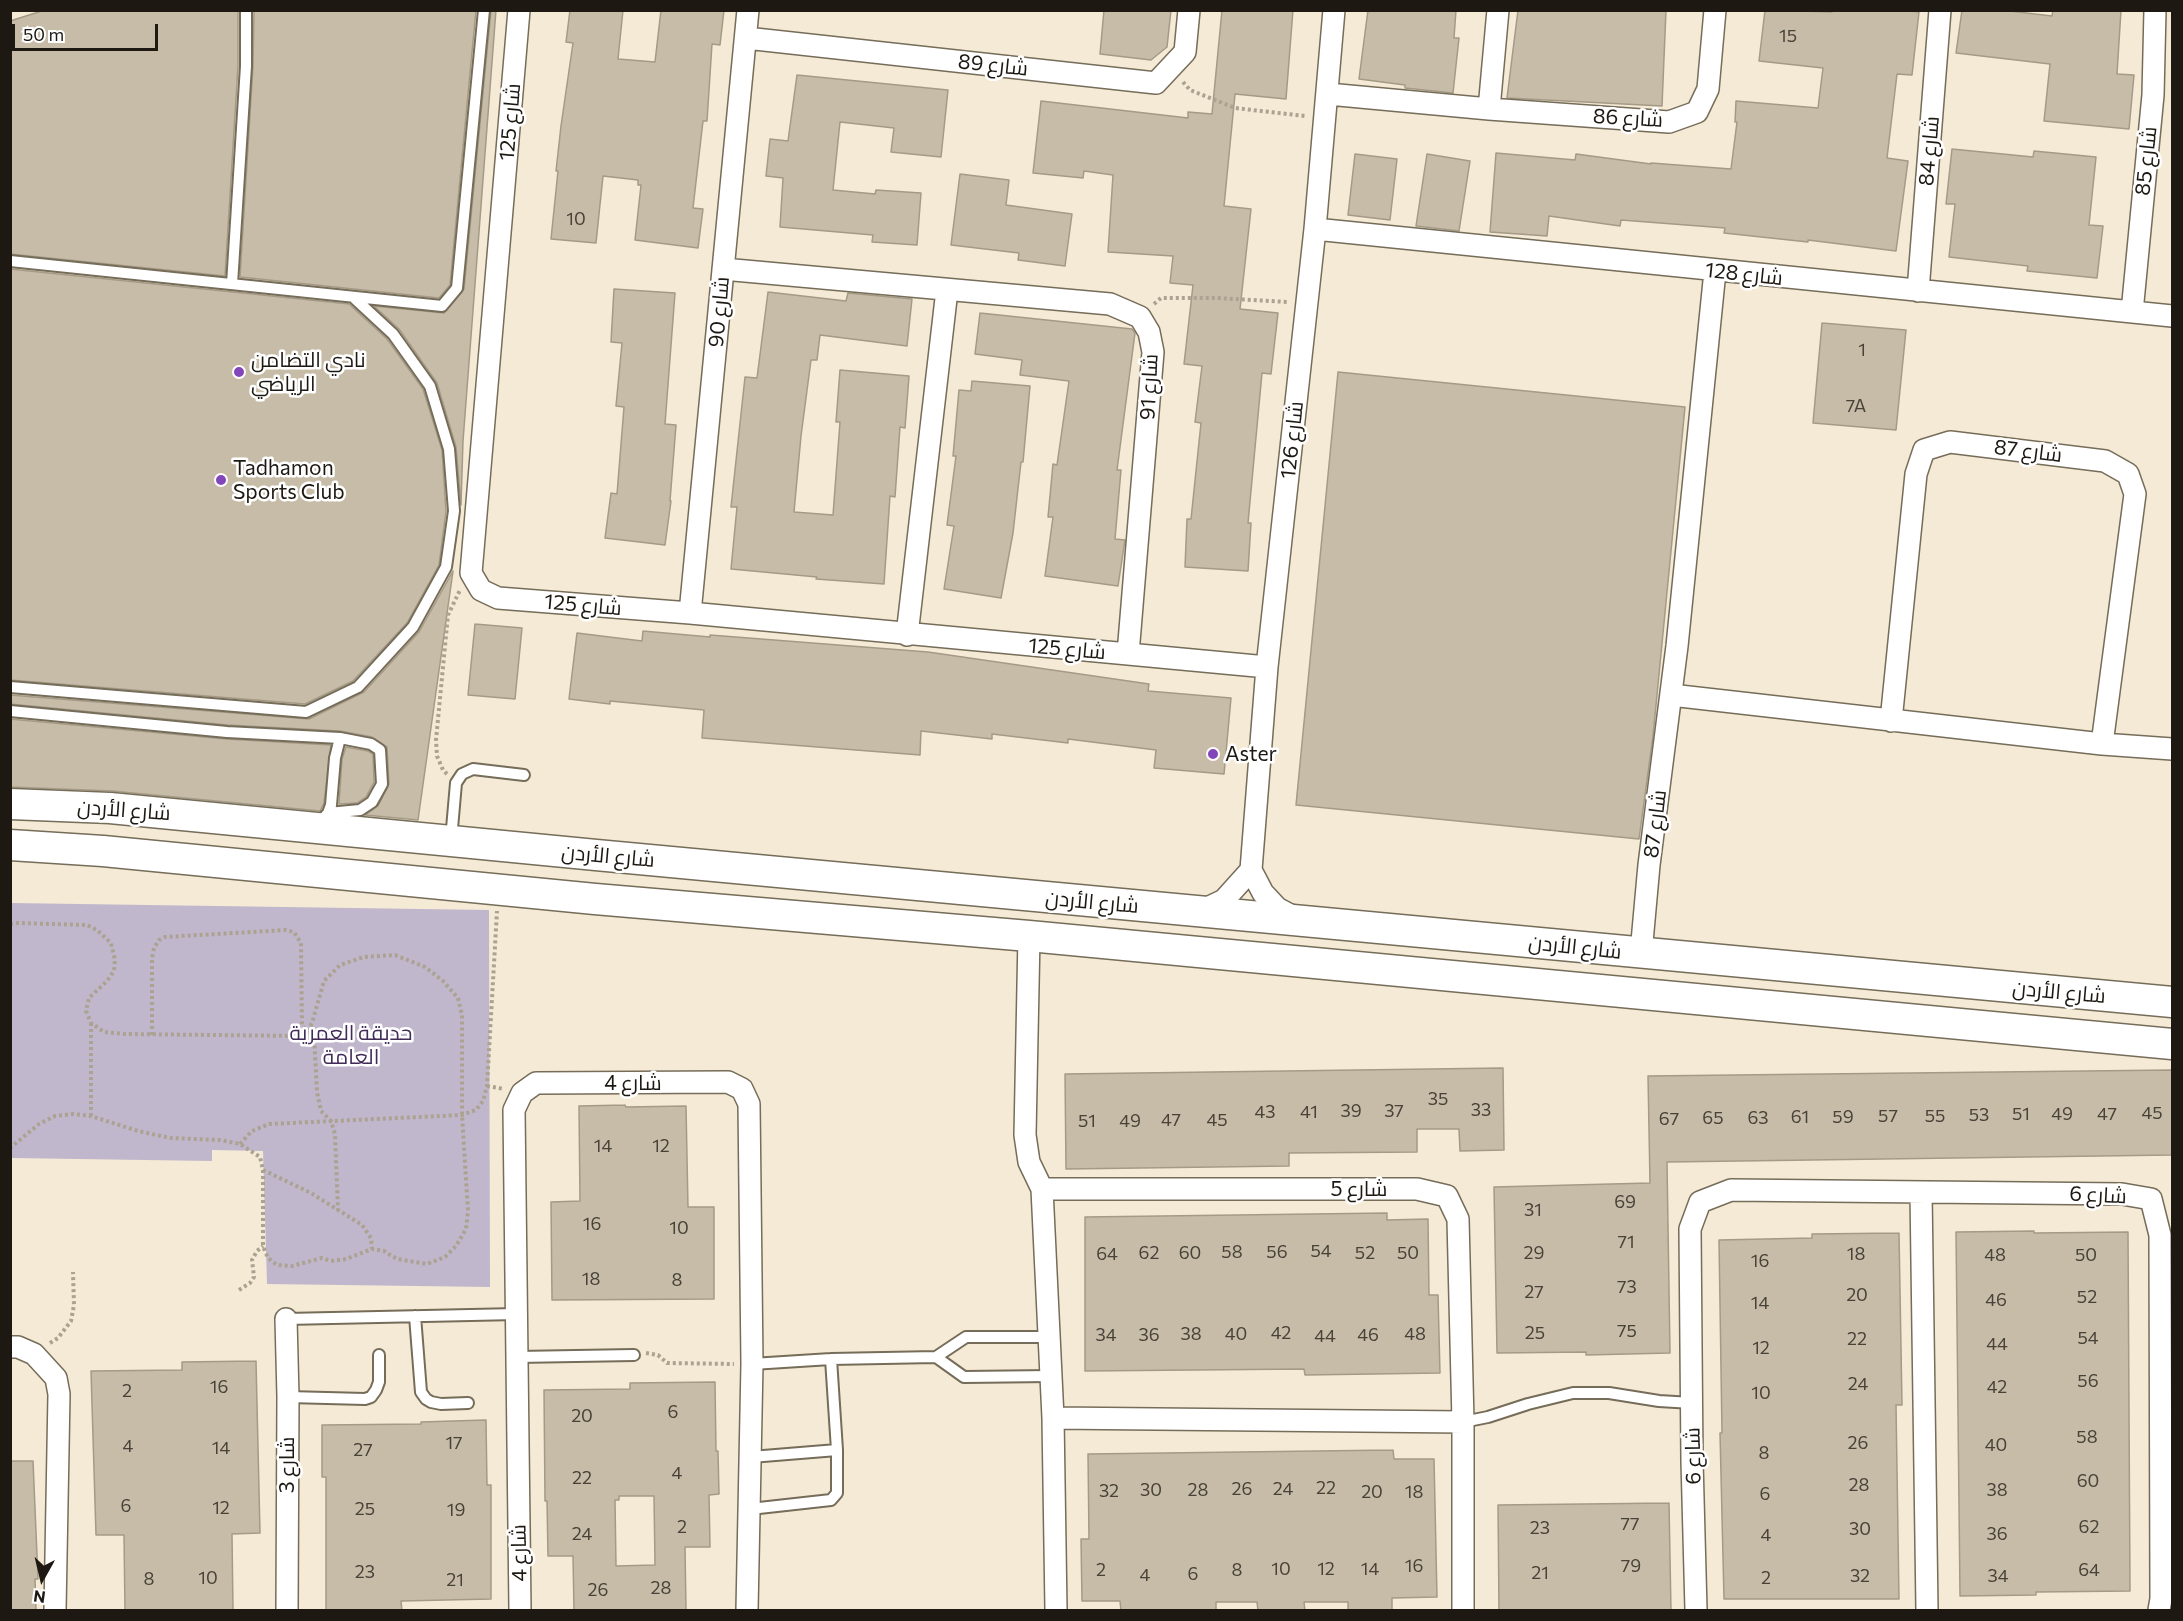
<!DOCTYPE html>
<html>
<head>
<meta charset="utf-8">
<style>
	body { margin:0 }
	#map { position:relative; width:2183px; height:1621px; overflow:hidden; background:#f5ead5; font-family:Commissioner,sans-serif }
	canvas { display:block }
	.frame { position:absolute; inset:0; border:12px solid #1d1912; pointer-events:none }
	.north { position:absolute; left:12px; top:1549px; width:60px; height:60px; -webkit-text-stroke:4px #fff; paint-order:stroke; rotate:188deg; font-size:16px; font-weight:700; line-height:24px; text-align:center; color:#1d1912 }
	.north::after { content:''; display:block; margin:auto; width:21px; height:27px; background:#1d1912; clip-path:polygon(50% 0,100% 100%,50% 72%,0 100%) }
	.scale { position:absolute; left:12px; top:24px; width:146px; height:27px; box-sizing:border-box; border:3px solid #1d1912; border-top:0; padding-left:8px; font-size:18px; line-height:21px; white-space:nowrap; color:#1d1912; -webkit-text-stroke:4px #fff; paint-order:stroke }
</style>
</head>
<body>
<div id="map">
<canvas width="2183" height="1621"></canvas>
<div class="frame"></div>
<div class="north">N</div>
<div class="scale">50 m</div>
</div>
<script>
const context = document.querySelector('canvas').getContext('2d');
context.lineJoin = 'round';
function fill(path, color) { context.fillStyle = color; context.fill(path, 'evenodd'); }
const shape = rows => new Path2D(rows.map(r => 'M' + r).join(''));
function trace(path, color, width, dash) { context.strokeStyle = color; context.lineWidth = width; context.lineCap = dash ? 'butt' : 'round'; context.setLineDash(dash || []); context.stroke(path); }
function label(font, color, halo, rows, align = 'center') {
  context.font = font + ' Commissioner,Cairo,sans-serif'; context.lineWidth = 5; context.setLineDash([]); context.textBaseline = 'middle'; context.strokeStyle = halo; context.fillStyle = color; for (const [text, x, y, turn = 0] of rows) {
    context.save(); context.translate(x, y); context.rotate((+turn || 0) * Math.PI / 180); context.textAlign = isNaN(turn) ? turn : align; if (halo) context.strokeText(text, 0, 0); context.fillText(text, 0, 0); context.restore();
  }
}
fill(shape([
	[11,903,489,910,490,1287,267,1284,263,1151,212,1150,212,1161,11,1158]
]), '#c0b7cc');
const building = shape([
	[45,10,238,10,238,66,225,276,10,254,10,21,45,10],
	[254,10,476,10,450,285,439,298,240,277,253,66,254,10],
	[491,10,496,10,463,441,461,505,456,447,437,383,399,329,374,306,444,313,464,289,491,10],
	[570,10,623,10,618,59,655,62,661,10,724,10,720,45,712,44,707,121,703,121,693,208,703,209,698,248,635,240,641,185,638,185,638,180,603,176,596,243,551,239,558,171,556,171,561,126,573,43,566,42,570,10],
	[1104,10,1171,10,1167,47,1151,60,1100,54,1104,10],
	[1222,10,1293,10,1286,99,1235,94,1224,206,1251,209,1240,309,1278,313,1271,374,1262,373,1248,523,1251,523,1248,571,1185,567,1187,519,1191,519,1201,423,1195,422,1202,366,1184,364,1193,285,1170,283,1173,256,1108,252,1113,175,1084,171,1083,178,1033,173,1041,101,1188,118,1188,112,1212,114,1222,10],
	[1368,10,1456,10,1454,38,1459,38,1453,93,1405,88,1405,85,1359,79,1368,10],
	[1518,10,1666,10,1662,106,1507,98,1518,10],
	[1765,10,1832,12,1832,10,1903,10,1919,12,1912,75,1897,74,1887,158,1908,161,1896,251,1808,240,1808,242,1724,233,1725,228,1621,220,1620,226,1549,216,1547,236,1490,232,1496,153,1575,160,1576,154,1651,164,1651,163,1731,169,1737,122,1735,122,1736,101,1818,108,1823,68,1759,61,1765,10],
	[1962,10,2001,10,2052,16,2053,10,2121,10,2117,74,2134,75,2129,129,2044,121,2050,64,1956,53,1962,10],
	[797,75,948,90,941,157,891,152,894,128,840,122,833,190,875,194,876,190,921,193,917,245,872,242,873,235,780,227,783,178,766,176,770,139,788,141,797,75],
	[1952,149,2033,157,2034,151,2096,157,2089,225,2103,226,2097,278,2027,271,2028,266,1949,257,1955,204,1946,204,1952,149],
	[1355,154,1397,159,1390,220,1348,215,1355,154],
	[1427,154,1470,161,1459,231,1416,226,1427,154],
	[960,174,1009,180,1006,205,1072,214,1065,266,1018,260,1019,253,951,245,960,174],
	[10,269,349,304,387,339,423,389,442,450,446,511,439,565,407,623,353,681,305,704,10,680,10,269],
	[614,289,675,293,665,424,676,425,670,501,671,501,665,545,605,538,611,493,617,494,624,407,616,406,622,343,611,342,614,289],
	[768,292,846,301,848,293,912,299,907,346,820,335,817,360,811,360,801,436,794,512,833,515,840,422,836,422,840,370,909,376,905,428,900,427,895,497,890,496,884,584,816,579,817,577,731,569,737,507,731,507,745,377,757,378,768,292],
	[980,313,1132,329,1135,333,1117,470,1121,470,1115,539,1125,540,1118,586,1045,576,1053,517,1048,517,1053,464,1057,465,1069,381,1020,375,1022,360,975,354,980,313],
	[1822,323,1906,330,1896,430,1813,423,1822,323],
	[1338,372,1685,407,1653,736,1639,839,1296,805,1338,372],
	[972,381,1030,386,1023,462,1021,462,1013,533,1001,598,944,589,954,526,947,525,956,456,953,456,959,390,971,391,972,381],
	[453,571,418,820,365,815,378,806,389,784,387,747,372,737,340,731,228,725,10,704,10,695,309,719,364,692,419,632,453,571],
	[475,624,522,628,515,699,468,695,475,624],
	[643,631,710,637,710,635,928,652,1149,684,1148,691,1231,698,1224,774,1154,768,1156,750,1068,739,1068,743,992,734,992,739,921,731,920,755,702,738,704,710,610,701,610,704,569,699,577,633,642,641,643,631],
	[10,719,226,739,331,745,324,803,320,811,112,791,10,787,10,719],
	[346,747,368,751,373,754,374,782,366,797,357,803,339,804,342,759,346,747],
	[1503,1068,1504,1150,1460,1151,1459,1129,1417,1129,1417,1152,1289,1153,1289,1166,1066,1169,1065,1074,1503,1068],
	[2172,1070,2172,1155,1667,1162,1670,1353,1586,1355,1586,1352,1497,1353,1494,1187,1650,1183,1648,1076,2172,1070],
	[625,1105,626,1107,686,1106,688,1207,714,1207,714,1299,552,1300,551,1202,580,1201,579,1106,625,1105],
	[1387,1213,1387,1220,1428,1219,1429,1295,1438,1295,1440,1373,1305,1375,1304,1369,1085,1371,1085,1217,1387,1213],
	[2034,1231,2034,1233,2128,1232,2130,1591,2036,1592,2036,1595,1960,1596,1956,1232,2034,1231],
	[1899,1233,1902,1405,1896,1405,1899,1599,1724,1599,1720,1433,1722,1433,1719,1240,1812,1238,1812,1234,1899,1233],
	[256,1361,260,1533,232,1534,233,1611,125,1611,124,1535,96,1535,91,1371,182,1370,182,1362,256,1361],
	[715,1382,716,1451,718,1451,719,1494,709,1495,710,1547,685,1547,686,1611,574,1611,573,1556,548,1556,547,1501,545,1501,544,1390,630,1389,630,1383,715,1382],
	[619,1496,654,1496,655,1565,616,1566,615,1500,619,1500,619,1496],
	[486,1420,487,1485,491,1485,491,1599,401,1601,402,1611,326,1611,326,1477,322,1477,322,1425,421,1424,421,1422,486,1420],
	[1393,1450,1394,1459,1434,1459,1437,1597,1392,1598,1392,1611,1348,1611,1348,1602,1304,1602,1305,1611,1258,1611,1257,1602,1216,1602,1216,1611,1121,1611,1120,1601,1082,1601,1081,1539,1089,1539,1088,1454,1393,1450],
	[10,1461,33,1461,38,1579,35,1579,36,1611,10,1611,10,1461],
	[1669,1503,1671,1611,1499,1611,1498,1505,1669,1503]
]);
fill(building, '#c7bca8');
trace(building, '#a49a86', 1.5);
const service = shape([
	[10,261,442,306,457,288,484,10],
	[232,284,246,66,246,10],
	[10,687,306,712,358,687,413,627,446,567,454,511,449,449,430,386,393,334,353,297],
	[10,711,227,732,340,738,335,758,331,805,328,813,319,823],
	[328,813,360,810,372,802,382,784,380,750,371,744,340,738],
	[451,840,456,783,462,774,473,769,524,775],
	[415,1316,421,1392,426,1399,431,1402,441,1404,468,1403],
	[286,1319,517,1314],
	[517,1357,634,1355],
	[936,1357,964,1377,1051,1376],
	[752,1364,831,1359,936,1357,966,1337,1050,1337],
	[288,1397,365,1399,371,1397,376,1390,379,1382,379,1355],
	[1463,1422,1488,1417,1528,1404,1573,1393,1609,1393,1659,1401,1692,1403],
	[751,1457,837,1450],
	[750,1509,831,1500,837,1493,837,1450,831,1359]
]);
const minor = shape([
	[519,10,471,573,481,590,498,598,690,613,1267,667],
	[746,38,1156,83,1185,52,1189,10],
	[1328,94,1489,109,1669,122,1697,112,1708,89,1715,10],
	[1489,109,1498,10],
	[1315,229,2172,316],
	[723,269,1110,304,1140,317,1149,332,1153,352,1128,654],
	[1918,291,1940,10],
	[2132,312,2153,95,2155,10],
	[690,613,748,10],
	[907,635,947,290],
	[1671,695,2102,744,2172,749],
	[1891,721,1916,474,1924,450,1950,442,2105,461,2128,474,2135,494,2102,744],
	[1201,911,1224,900,1251,870],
	[1294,917,1277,908,1263,893,1251,870,1267,667,1315,229,1334,10],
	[1029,936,1025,1135,1029,1162,1042,1189,1053,1418,1056,1610],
	[1641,953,1649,865,1677,646,1715,271],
	[1042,1189,1417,1189,1447,1196,1458,1219,1463,1422,1463,1610],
	[1921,1192,1927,1610],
	[286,1319,288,1397,287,1610],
	[10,1347,18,1347,34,1354,56,1378,59,1394,55,1610],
	[1053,1418,1463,1422],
	[520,1610,514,1110,522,1093,536,1083,728,1082,742,1089,749,1104,752,1364,747,1610],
	[1696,1610,1692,1461,1690,1229,1700,1202,1731,1190,2122,1194,2151,1199,2160,1235,2161,1599,2159,1610]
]);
const secondary = shape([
	[10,804,110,808,596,855,2172,1002],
	[10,845,103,851,595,899,1029,936,2172,1044]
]);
trace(service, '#756c59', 14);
trace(minor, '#756c59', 24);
trace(secondary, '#756c59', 33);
trace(shape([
	[1183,82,1190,90,1235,108,1305,116],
	[1154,304,1161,298,1216,298,1288,302],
	[447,774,443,770,437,756,436,740,448,615,460,590],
	[10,924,18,923,87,925,97,930,111,943,115,960,114,971,107,981,89,998,86,1011,91,1023,104,1032,124,1034,300,1036,307,1032,312,1023,324,981,340,965,364,957,395,955,425,967,443,981,458,998,462,1015,462,1115,468,1211,466,1229,456,1246,445,1257,427,1264,397,1259,384,1251,372,1249,346,1259,331,1261,322,1258,292,1266,277,1265,268,1258,263,1246,263,1170,260,1157,240,1144,220,1140,170,1138,138,1131,91,1116,73,1114,55,1116,39,1124,10,1148],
	[152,1035,152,958,154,948,159,940,165,937,286,930,294,932,301,943,302,1025,307,1032,314,1036,317,1092,321,1111,331,1121,335,1134,338,1210],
	[487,1086,504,1089],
	[91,1116,91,1024],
	[240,1144,252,1131,269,1124,462,1115,476,1110,483,1101,487,1086,497,911],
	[263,1170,311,1193,362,1225,371,1238,372,1249],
	[239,1290,250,1283,254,1277,252,1260,257,1251,263,1246],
	[50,1343,58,1338,71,1321,74,1305,73,1272],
	[646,1353,658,1355,667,1363,734,1364]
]), '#aba292', 4, [3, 3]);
trace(service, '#fff', 10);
trace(minor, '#fff', 21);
trace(secondary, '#fff', 30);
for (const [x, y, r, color] of [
	[239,372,6,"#8345ba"],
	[221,480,6,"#8345ba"],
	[1213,754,6,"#8345ba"]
]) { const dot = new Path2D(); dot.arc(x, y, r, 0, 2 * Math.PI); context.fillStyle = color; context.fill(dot); trace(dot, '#fff', 2); }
label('18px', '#484238', null, [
	["15",1788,36],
	["10",576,219],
	["1",1862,350],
	["7A",1856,406],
	["35",1438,1099],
	["33",1481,1110],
	["39",1351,1111],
	["37",1394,1111],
	["43",1265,1112],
	["41",1309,1112],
	["45",2152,1113],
	["51",2021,1114],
	["49",2062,1114],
	["47",2107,1114],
	["53",1979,1115],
	["57",1888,1116],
	["55",1935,1116],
	["61",1800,1117],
	["59",1843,1117],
	["65",1713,1118],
	["63",1758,1118],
	["67",1669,1119],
	["47",1171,1120],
	["45",1217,1120],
	["51",1087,1121],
	["49",1130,1121],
	["14",603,1146],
	["12",661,1146],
	["69",1625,1202],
	["31",1533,1210],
	["16",592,1224],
	["10",679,1228],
	["71",1626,1242],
	["54",1321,1251],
	["58",1232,1252],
	["56",1277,1252],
	["62",1149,1253],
	["60",1190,1253],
	["52",1365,1253],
	["50",1408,1253],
	["29",1534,1253],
	["64",1107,1254],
	["18",1856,1254],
	["48",1995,1255],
	["50",2086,1255],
	["16",1760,1261],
	["18",591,1279],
	["8",677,1280],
	["73",1627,1287],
	["27",1534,1292],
	["20",1857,1295],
	["52",2087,1297],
	["46",1996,1300],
	["14",1760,1303],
	["75",1627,1331],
	["42",1281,1333],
	["25",1535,1333],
	["38",1191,1334],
	["40",1236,1334],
	["48",1415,1334],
	["34",1106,1335],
	["36",1149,1335],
	["46",1368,1335],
	["44",1325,1336],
	["54",2088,1338],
	["22",1857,1339],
	["44",1997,1344],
	["12",1761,1348],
	["56",2088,1381],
	["24",1858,1384],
	["16",219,1387],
	["42",1997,1387],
	["2",127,1391],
	["10",1761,1393],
	["6",673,1412],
	["20",582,1416],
	["58",2087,1437],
	["17",454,1443],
	["26",1858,1443],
	["40",1996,1445],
	["4",128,1446],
	["14",221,1448],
	["27",363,1450],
	["8",1764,1453],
	["4",677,1473],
	["22",582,1478],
	["60",2088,1481],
	["28",1859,1485],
	["22",1326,1488],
	["26",1242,1489],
	["24",1283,1489],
	["30",1151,1490],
	["28",1198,1490],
	["38",1997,1490],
	["32",1109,1491],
	["20",1372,1492],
	["18",1414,1492],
	["6",1765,1494],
	["6",126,1506],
	["12",221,1508],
	["25",365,1509],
	["19",456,1510],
	["77",1630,1524],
	["2",682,1527],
	["62",2089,1527],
	["23",1540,1528],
	["30",1860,1529],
	["24",582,1534],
	["36",1997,1534],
	["4",1766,1535],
	["16",1414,1566],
	["79",1631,1566],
	["10",1281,1569],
	["12",1326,1569],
	["14",1370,1569],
	["2",1101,1570],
	["8",1237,1570],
	["64",2089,1570],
	["23",365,1572],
	["21",1540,1573],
	["6",1193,1574],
	["4",1145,1575],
	["32",1860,1576],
	["34",1998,1576],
	["10",208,1578],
	["2",1766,1578],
	["8",149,1579],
	["21",455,1580],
	["28",661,1588],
	["26",598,1590]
]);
label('21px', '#1d1912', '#fff', [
	["شارع 89",993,65,6],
	["شارع 86",1628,118,3],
	["شارع 125",510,122,-85],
	["شارع 84",1929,151,-85],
	["شارع 85",2146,161,-84],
	["شارع 128",1744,274,6],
	["شارع 90",719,312,-85],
	["شارع 91",1149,387,-87],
	["شارع 126",1292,440,-84],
	["شارع 87",2028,451,7],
	["شارع 125",583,605,5],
	["شارع 125",1067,649,5],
	["شارع الأردن",124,810,4],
	["شارع 87",1655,824,-83],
	["شارع الأردن",608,856,5],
	["شارع الأردن",1092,902,5],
	["شارع الأردن",1575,947,6],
	["شارع الأردن",2059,992,5],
	["شارع 4",633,1083],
	["شارع 5",1359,1189],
	["شارع 6",2098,1195,3],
	["شارع 6",1693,1456,-91],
	["شارع 3",287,1465,-90],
	["شارع 4",519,1553,-91]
]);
label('21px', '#1d1912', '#fff', [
	["نادي التضامن",251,360],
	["الرياضي",251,384],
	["Tadhamon",233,468],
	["Sports Club",233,492],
	["Aster",1225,754]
], 'left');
label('21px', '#412c57', '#fff', [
	["حديقة العمرية",351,1033],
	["العامة",351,1057]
]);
</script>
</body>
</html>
